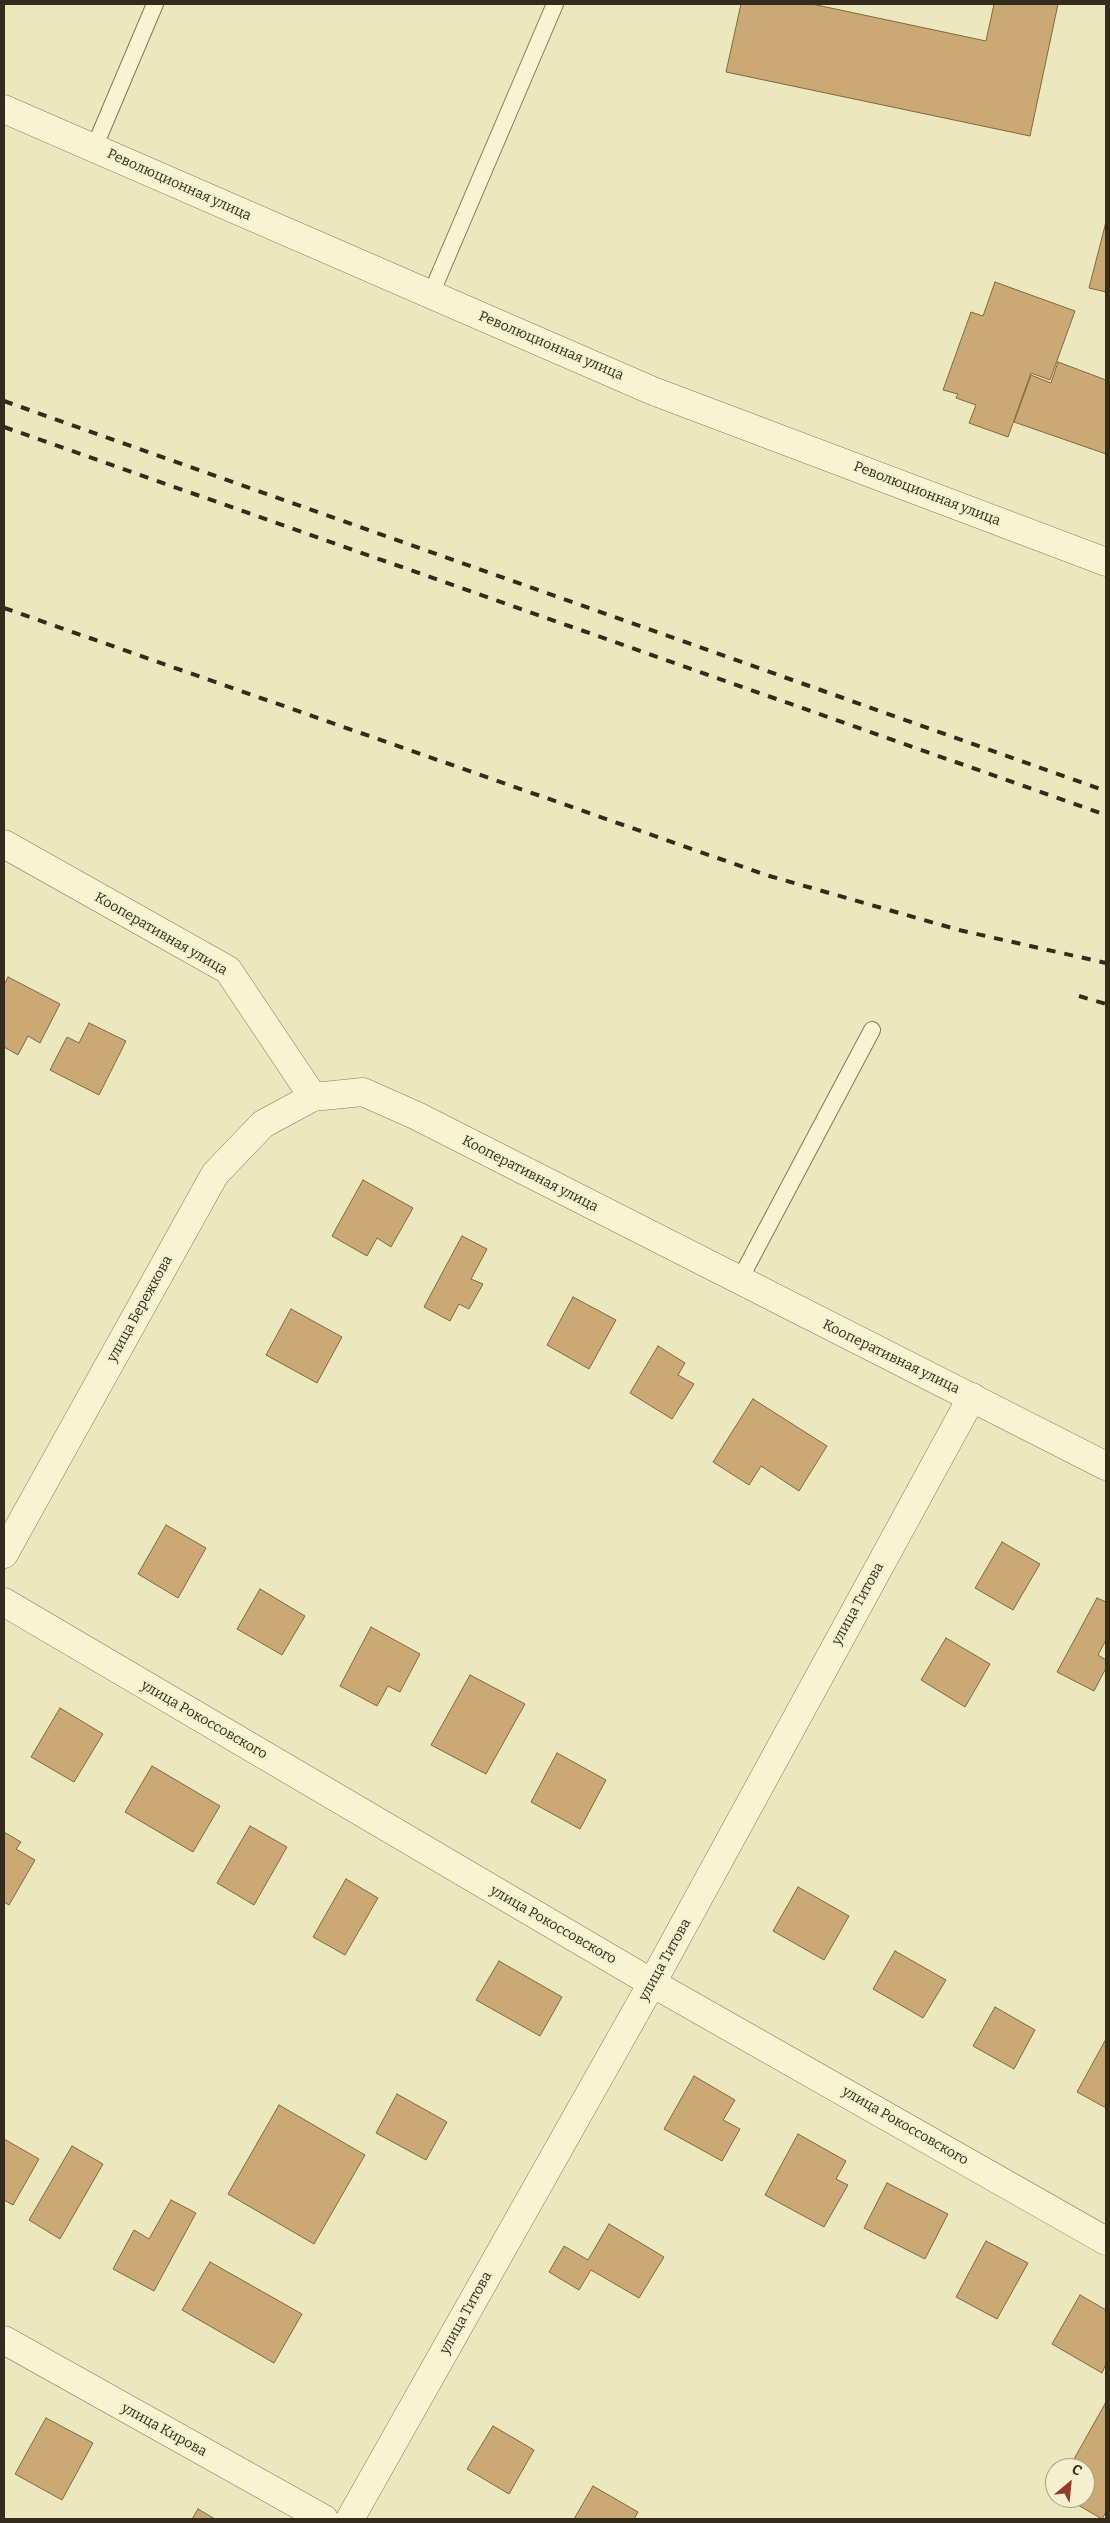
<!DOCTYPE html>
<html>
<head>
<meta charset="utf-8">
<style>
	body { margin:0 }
	#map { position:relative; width:1110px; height:2523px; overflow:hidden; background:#ece8be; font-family:Bitter,serif }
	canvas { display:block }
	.frame { position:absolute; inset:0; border:5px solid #332c1c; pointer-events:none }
	.north { position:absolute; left:1045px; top:2458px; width:50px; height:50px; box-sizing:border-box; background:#f4f0cd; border:1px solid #a7a286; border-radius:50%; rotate:28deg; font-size:14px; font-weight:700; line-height:20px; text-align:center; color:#332c1c }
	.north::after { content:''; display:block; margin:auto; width:18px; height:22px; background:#913d29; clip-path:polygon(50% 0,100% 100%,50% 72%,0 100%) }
</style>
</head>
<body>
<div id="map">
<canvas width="1110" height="2523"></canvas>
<div class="frame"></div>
<div class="north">С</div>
</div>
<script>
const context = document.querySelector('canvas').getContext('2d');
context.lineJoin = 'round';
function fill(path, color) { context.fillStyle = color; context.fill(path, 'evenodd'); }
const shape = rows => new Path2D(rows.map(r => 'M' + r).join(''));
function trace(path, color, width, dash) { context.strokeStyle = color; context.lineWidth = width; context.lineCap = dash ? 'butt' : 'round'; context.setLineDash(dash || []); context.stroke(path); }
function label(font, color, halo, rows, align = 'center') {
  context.font = font + ' Bitter,serif'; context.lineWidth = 4; context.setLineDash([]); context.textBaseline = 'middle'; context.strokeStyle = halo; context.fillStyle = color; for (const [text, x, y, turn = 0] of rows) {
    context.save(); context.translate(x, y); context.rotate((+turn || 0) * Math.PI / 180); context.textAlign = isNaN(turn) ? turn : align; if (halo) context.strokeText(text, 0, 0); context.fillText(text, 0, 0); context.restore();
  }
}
const building = shape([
	[741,4,812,4,986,41,994,4,1058,4,1030,136,726,72,741,4],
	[1106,222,1106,292,1089,288,1106,222],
	[995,282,1075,311,1050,380,1031,373,1008,437,969,423,976,405,956,398,958,394,943,390,971,312,983,316,995,282],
	[1058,362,1106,380,1106,454,1014,422,1031,375,1051,383,1058,362],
	[8,977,60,1004,40,1043,28,1036,18,1055,4,1047,4,985,8,977],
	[89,1023,126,1041,99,1095,50,1070,67,1037,79,1043,89,1023],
	[363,1180,413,1208,391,1247,377,1238,367,1256,332,1236,363,1180],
	[462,1236,487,1249,471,1279,483,1284,469,1309,459,1304,450,1321,424,1307,462,1236],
	[573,1297,616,1320,589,1369,547,1345,573,1297],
	[291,1309,342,1337,317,1383,266,1355,291,1309],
	[658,1346,685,1363,678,1375,694,1384,672,1419,630,1393,658,1346],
	[753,1399,827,1446,799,1491,761,1466,749,1485,713,1462,753,1399],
	[166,1525,206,1548,178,1598,138,1574,166,1525],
	[1002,1542,1040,1564,1013,1610,975,1588,1002,1542],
	[260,1589,305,1616,282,1655,237,1629,260,1589],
	[1097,1598,1106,1602,1106,1640,1098,1655,1106,1660,1106,1668,1094,1691,1057,1672,1097,1598],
	[371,1627,420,1654,400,1692,388,1686,377,1706,340,1686,371,1627],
	[946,1638,990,1664,965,1707,921,1680,946,1638],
	[470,1675,525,1704,486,1774,431,1745,470,1675],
	[60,1708,103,1734,74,1782,31,1757,60,1708],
	[557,1753,606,1780,580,1829,531,1802,557,1753],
	[152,1766,220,1806,193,1852,125,1812,152,1766],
	[250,1826,287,1847,254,1905,217,1883,250,1826],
	[4,1832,21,1842,16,1849,35,1860,9,1905,4,1902,4,1832],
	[346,1879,378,1898,345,1955,313,1937,346,1879],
	[798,1887,849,1916,824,1960,773,1931,798,1887],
	[895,1951,946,1980,923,2018,873,1989,895,1951],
	[499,1961,562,1997,540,2036,476,2000,499,1961],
	[995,2007,1035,2030,1014,2069,973,2046,995,2007],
	[1106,2039,1106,2108,1077,2092,1106,2039],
	[694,2076,735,2100,723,2120,740,2129,722,2161,664,2129,694,2076],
	[397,2094,447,2122,426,2160,376,2133,397,2094],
	[279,2105,365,2155,314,2244,228,2194,279,2105],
	[798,2134,846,2161,836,2179,848,2185,824,2227,765,2195,798,2134],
	[4,2139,39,2159,13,2205,4,2200,4,2139],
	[72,2146,103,2164,60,2239,29,2220,72,2146],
	[887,2183,948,2214,925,2259,864,2228,887,2183],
	[171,2200,196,2213,154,2291,113,2269,134,2230,149,2239,171,2200],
	[609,2224,664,2257,639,2298,591,2270,579,2290,549,2272,564,2246,588,2260,609,2224],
	[986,2241,1028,2263,997,2319,956,2297,986,2241],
	[210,2262,302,2314,274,2363,182,2310,210,2262],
	[1080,2295,1106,2310,1106,2364,1102,2373,1052,2344,1080,2295],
	[1106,2402,1106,2512,1102,2519,1066,2498,1085,2498,1085,2468,1069,2468,1106,2402],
	[46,2418,93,2443,62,2500,15,2474,46,2418],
	[493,2426,534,2450,509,2494,467,2469,493,2426],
	[593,2486,638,2512,634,2519,574,2519,593,2486],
	[198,2509,215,2519,192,2519,198,2509]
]);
fill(building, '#caa974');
trace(building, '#82673e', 1);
const service = shape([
	[94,148,155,4],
	[431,294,555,4],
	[739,1281,872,1030]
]);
const minor = shape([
	[4,109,653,391,1106,562],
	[4,844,228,970,313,1097],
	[4,1602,652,1983,1106,2241],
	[4,2340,324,2519],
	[350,2519,652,1983,972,1397]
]);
const tertiary = shape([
	[4,1554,215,1174,263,1124,313,1097,363,1092,417,1116,1106,1466]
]);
trace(service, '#847857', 18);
trace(minor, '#847857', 29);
trace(tertiary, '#847857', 29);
trace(service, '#f8f4d1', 16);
trace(minor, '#f8f4d1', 28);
trace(tertiary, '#f8f4d1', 28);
trace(shape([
	[4,401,1106,791],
	[4,427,1106,815],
	[4,608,766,875,959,930,1106,963],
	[1079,996,1106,1004]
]), '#332c1c', 4, [9, 9]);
label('14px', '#332c1c', '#f4f0cd', [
	["Революционная улица",179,185,24],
	["Революционная улица",551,346,23],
	["Революционная улица",927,494,21],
	["Кооперативная улица",161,934,30],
	["Кооперативная улица",530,1174,27],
	["улица Бережкова",140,1309,-61],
	["Кооперативная улица",891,1357,26],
	["улица Титова",858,1604,-61],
	["улица Рокоссовского",204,1720,30],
	["улица Рокоссовского",553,1925,30],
	["улица Титова",665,1960,-61],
	["улица Рокоссовского",905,2126,30],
	["улица Титова",466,2313,-61],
	["улица Кирова",164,2430,29]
]);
</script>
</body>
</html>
